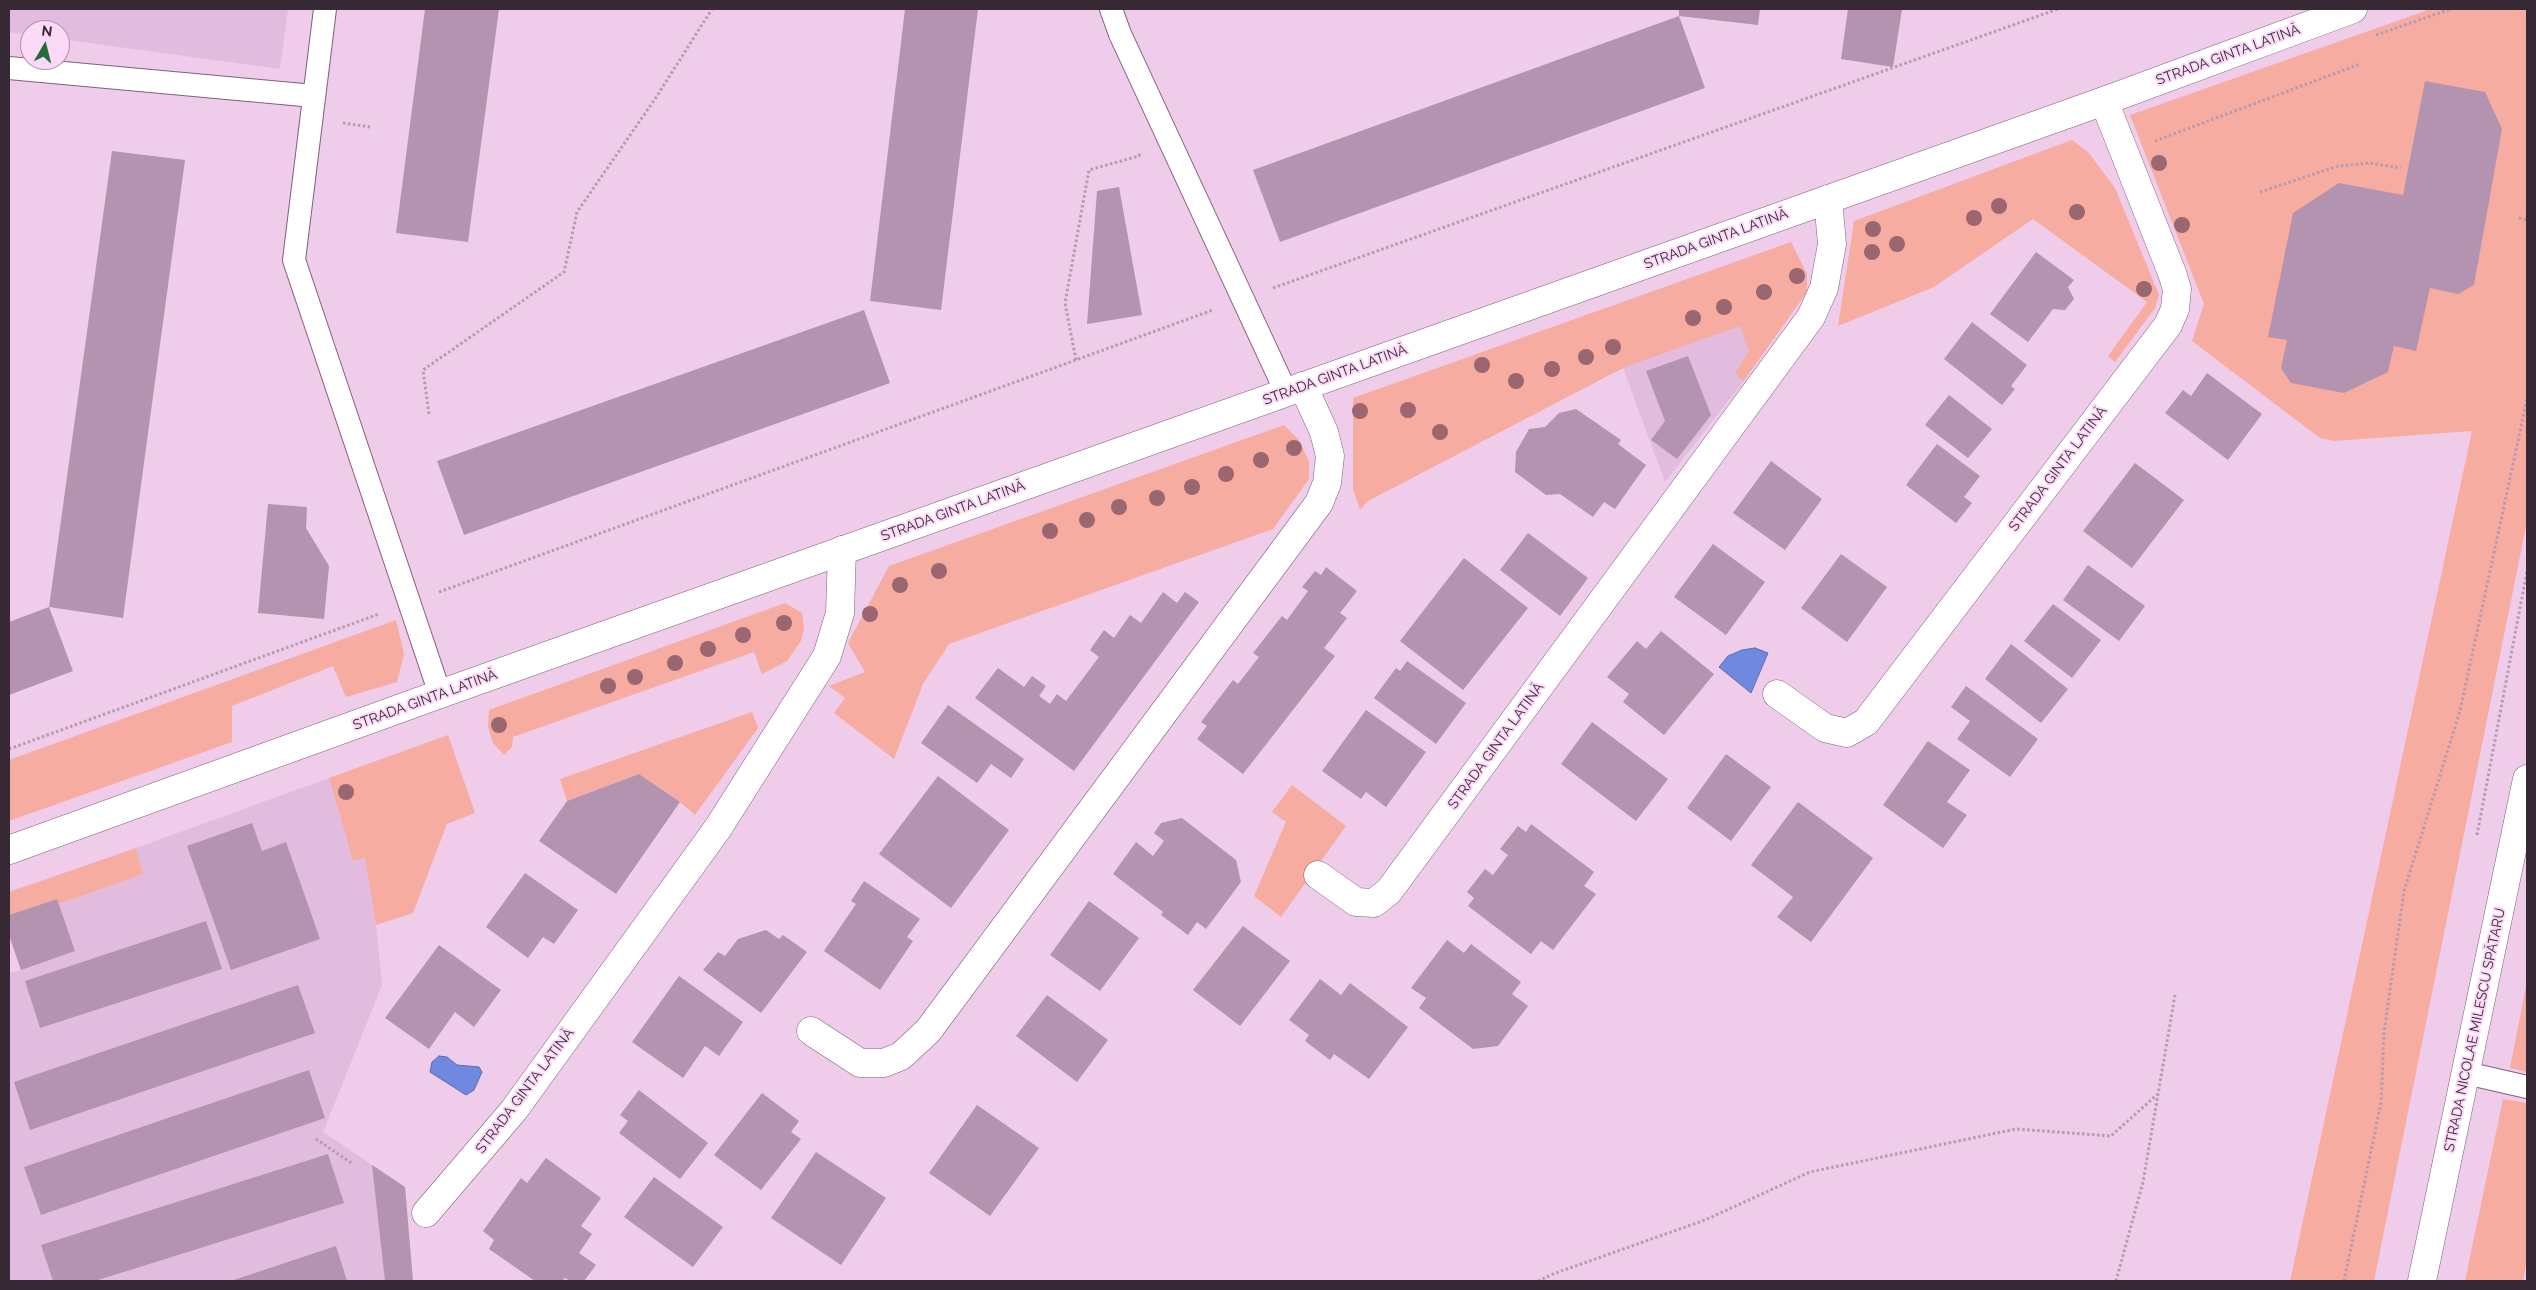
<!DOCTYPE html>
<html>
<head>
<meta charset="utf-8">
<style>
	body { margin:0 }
	#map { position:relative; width:2536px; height:1290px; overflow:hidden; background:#eeccea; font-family:Raleway,sans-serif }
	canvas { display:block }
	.frame { position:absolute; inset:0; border:10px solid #362934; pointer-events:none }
	.north { position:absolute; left:20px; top:20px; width:50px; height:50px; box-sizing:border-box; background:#fbd9f7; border:1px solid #ac93a9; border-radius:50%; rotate:8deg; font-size:14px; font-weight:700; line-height:20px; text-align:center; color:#362934 }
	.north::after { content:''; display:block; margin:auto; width:18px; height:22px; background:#246d3a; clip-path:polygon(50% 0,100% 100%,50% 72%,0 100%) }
</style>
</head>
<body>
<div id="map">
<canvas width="2536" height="1290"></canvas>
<div class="frame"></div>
<div class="north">N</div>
</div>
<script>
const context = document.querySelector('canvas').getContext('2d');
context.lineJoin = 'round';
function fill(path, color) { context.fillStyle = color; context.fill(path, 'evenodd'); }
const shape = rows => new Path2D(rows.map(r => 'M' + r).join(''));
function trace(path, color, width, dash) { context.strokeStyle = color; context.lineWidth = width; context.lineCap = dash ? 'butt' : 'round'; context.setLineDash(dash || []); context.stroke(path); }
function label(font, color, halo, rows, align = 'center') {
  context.font = font + ' Raleway,sans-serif'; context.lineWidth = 4; context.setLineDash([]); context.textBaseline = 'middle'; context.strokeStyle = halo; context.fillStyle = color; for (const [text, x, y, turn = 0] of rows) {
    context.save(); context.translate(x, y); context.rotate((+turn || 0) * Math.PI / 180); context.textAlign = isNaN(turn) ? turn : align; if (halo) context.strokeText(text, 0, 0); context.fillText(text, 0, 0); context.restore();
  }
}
fill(shape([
	[9,9,288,9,280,69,60,39,60,30,30,30,30,35,9,32],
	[1741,325,1749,351,1735,371,1743,382,1665,482,1623,368],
	[329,778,353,861,365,858,376,925,382,985,323,1132,405,1187,413,1281,9,1281,9,973,21,970,9,935,9,915,57,899,59,904,143,874,136,848]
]), '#e2bcde');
fill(shape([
	[2431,9,2527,9,2527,521,2374,1281,2290,1281,2472,431,2334,441,2320,438,2192,341,2204,304,2130,115],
	[2072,140,2089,153,2115,188,2159,295,2155,308,2115,362,2108,356,2147,302,2033,219,1934,287,1838,326,1854,221],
	[1791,242,1807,274,1807,292,1743,382,1735,372,1749,351,1740,326,1623,368,1368,501,1360,510,1353,489,1353,398],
	[1284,425,1298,439,1309,461,1309,479,1273,529,949,644,923,684,894,759,834,713,845,698,829,686,865,672,848,643,889,566],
	[785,603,802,613,804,629,801,641,787,661,762,674,754,652,513,737,512,747,504,755,493,743,488,727,489,710],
	[396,620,404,654,397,682,346,697,333,666,232,706,232,742,9,821,9,760],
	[752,712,758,728,695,815,680,802,639,774,567,801,560,779],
	[448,735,475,813,447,824,413,913,376,925,365,858,353,861,329,778],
	[1292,785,1346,826,1281,917,1254,896,1286,822,1272,812],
	[136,848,143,874,59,904,57,899,9,915,9,892],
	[2527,981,2527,1072,2510,1068],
	[2503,1099,2527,1103,2527,1260,2523,1281,2465,1281]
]), '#f6aca0');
const water = shape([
	[1755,648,1768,653,1751,693,1719,667,1728,656,1742,650,1755,648],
	[439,1056,447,1057,457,1065,479,1067,482,1072,474,1090,466,1095,430,1072,432,1062,439,1056]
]);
fill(water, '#6f89e0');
trace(water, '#5e6cac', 1);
fill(shape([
	[425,9,499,9,468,242,396,233],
	[905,9,978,9,941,310,870,301],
	[1679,9,1760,9,1758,25,1679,16],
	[1848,9,1902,9,1893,67,1841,59],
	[1679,16,1705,88,1280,242,1253,170],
	[2425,81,2485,92,2502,129,2474,285,2458,294,2430,288,2416,351,2394,346,2388,372,2344,393,2291,383,2281,368,2287,340,2268,337,2293,213,2339,183,2403,195],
	[112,151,185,160,123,618,49,607],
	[1119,187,1142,315,1087,324,1097,191],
	[2036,252,2074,280,2068,287,2074,299,2065,310,2053,309,2028,342,1990,314],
	[864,310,890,383,464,535,437,461],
	[1972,322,2027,365,2011,386,2015,389,2002,405,1944,359],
	[1688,356,1711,415,1677,459,1651,440,1665,421,1646,371],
	[2207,373,2262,414,2228,460,2165,413,2183,390,2191,396],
	[1949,395,1992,429,1968,458,1925,425],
	[1576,409,1621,440,1618,444,1646,465,1615,509,1604,502,1593,517,1560,494,1546,495,1515,472,1516,452,1529,429,1545,427,1559,413],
	[1937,444,1980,476,1964,497,1972,503,1956,523,1906,485],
	[1771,461,1822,499,1785,550,1733,513],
	[2135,463,2184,500,2132,568,2083,531],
	[268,504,307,507,306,528,329,566,324,619,258,613],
	[1528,533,1588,578,1560,616,1500,570],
	[1713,544,1765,582,1726,635,1674,597],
	[1841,554,1887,587,1847,642,1801,608],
	[1464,558,1528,608,1463,690,1400,641],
	[2088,565,2145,606,2119,641,2063,600],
	[1326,567,1357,591,1340,613,1347,618,1324,648,1335,656,1243,774,1197,739,1207,726,1201,722,1233,680,1238,684,1259,657,1253,653,1282,616,1287,620,1308,591,1302,587,1315,571,1321,575],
	[1163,592,1177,603,1185,592,1199,602,1074,771,975,698,998,668,1024,687,1032,676,1046,686,1039,696,1050,704,1057,694,1066,701,1099,657,1090,650,1104,630,1114,638,1130,615,1141,623],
	[2053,604,2101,640,2072,678,2024,641],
	[49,607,73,671,9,695,9,622],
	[1661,631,1714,674,1664,735,1623,702,1629,694,1607,677,1637,641,1646,649],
	[2011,644,2068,689,2041,723,1985,679],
	[1407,661,1466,703,1436,744,1374,698,1396,668,1400,671],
	[1966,686,2038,739,2010,777,1957,739,1970,721,1951,707],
	[948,705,1024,759,1011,778,991,764,977,783,921,743],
	[1366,710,1426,752,1386,807,1366,792,1361,799,1322,771],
	[1592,722,1668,779,1636,821,1561,764],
	[1928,741,1970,770,1947,802,1967,815,1943,848,1883,805],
	[1726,754,1771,787,1731,841,1687,808],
	[639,774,680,802,616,894,539,841,567,801],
	[938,776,1009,830,951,908,879,854],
	[1798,802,1873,858,1811,942,1777,917,1793,897,1751,865],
	[1182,818,1236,860,1241,882,1206,929,1197,922,1188,935,1161,915,1163,912,1113,874,1136,842,1153,856,1164,841,1154,833,1161,823],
	[252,823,262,851,286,842,320,939,231,970,187,846],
	[1531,824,1594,872,1584,886,1596,894,1553,950,1541,941,1531,954,1468,906,1474,898,1467,892,1485,869,1493,875,1508,855,1500,849,1518,826,1526,832],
	[525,873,578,910,554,944,543,937,528,958,486,927],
	[864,881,920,919,907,937,913,941,880,990,824,951,856,904,851,901],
	[57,899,75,951,21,970,9,935,9,915],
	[1089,901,1139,938,1100,991,1050,955],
	[206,921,222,969,40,1028,25,981],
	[1243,926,1290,961,1240,1026,1193,990],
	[766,930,779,939,783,935,807,952,761,1013,703,970,718,952,725,956,738,939],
	[1447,940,1464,953,1471,944,1521,982,1512,994,1528,1006,1498,1046,1473,1049,1419,1008,1426,998,1411,988],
	[439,945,501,990,474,1027,455,1012,429,1049,385,1018],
	[679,976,743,1022,719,1056,705,1046,683,1078,632,1042],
	[1320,979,1341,995,1350,983,1408,1027,1369,1079,1334,1054,1330,1060,1305,1041,1309,1035,1289,1020],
	[298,985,315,1033,30,1130,14,1082],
	[1047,995,1108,1040,1077,1082,1016,1036],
	[309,1070,325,1118,41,1215,24,1167],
	[639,1090,708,1143,680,1179,619,1133,628,1121,620,1115],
	[762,1093,799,1121,791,1132,801,1139,761,1190,714,1155],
	[977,1105,1039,1148,990,1216,929,1173],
	[816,1152,886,1198,841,1265,771,1218],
	[328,1154,344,1203,95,1281,53,1281,41,1245],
	[546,1158,601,1198,581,1226,592,1234,579,1253,596,1265,584,1281,570,1281,565,1278,562,1281,535,1281,489,1249,494,1240,483,1231,521,1178,527,1183],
	[372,1165,405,1187,413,1281,385,1281],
	[654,1177,723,1227,693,1267,624,1217],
	[336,1246,347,1281,231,1281]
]), '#b393af');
const service = shape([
	[325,9,294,260,440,694],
	[1111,9,1120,34,1286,392],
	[9,68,314,96],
	[2466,1073,2527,1087]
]);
const minor = shape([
	[1777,694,1825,728,1847,733,1866,722,2168,325,2175,309,2177,289,2172,273,2104,101],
	[1318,875,1356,902,1374,903,1389,891,1811,317,1824,288,1832,244,1828,199],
	[811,1031,860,1063,884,1063,901,1056,928,1031,1319,503,1327,483,1330,456,1324,432,1303,386],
	[426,1213,514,1110,718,828,827,656,840,613,842,550]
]);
const tertiary = shape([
	[9,850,440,694,2104,101,2353,9]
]);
const primary = shape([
	[2422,1281,2527,779]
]);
trace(service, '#7f617c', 24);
trace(minor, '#7f617c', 29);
trace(tertiary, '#7f617c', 29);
trace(primary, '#7f617c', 29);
trace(shape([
	[2376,35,2451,9],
	[343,123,370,127],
	[2155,141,2360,64],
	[2260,192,2338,166,2369,163,2401,168],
	[2519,218,2527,220],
	[1273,288,2058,9],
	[1076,360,1065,303,1089,170,1139,156,1140,152],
	[429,414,423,370,564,272,577,212,655,99,712,9],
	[439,592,1213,310],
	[9,749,379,614],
	[2477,835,2527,571],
	[316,1139,353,1164],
	[1538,1281,1553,1274,1705,1220,1810,1172,2016,1129,2111,1136,2160,1092],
	[2116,1281,2143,1182,2175,995],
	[2344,1281,2381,1103,2384,1032,2404,891,2460,711,2527,399]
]), '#b59ab2', 3, [2.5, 2.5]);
trace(service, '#fff', 22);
trace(minor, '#fff', 28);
trace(tertiary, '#fff', 28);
trace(primary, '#fff', 28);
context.fillStyle = '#9a6670';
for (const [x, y] of [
	[2159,163],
	[1999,206],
	[2077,212],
	[1974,218],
	[2182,225],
	[1873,229],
	[1897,244],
	[1872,252],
	[1797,276],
	[2144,289],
	[1764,292],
	[1724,307],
	[1693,318],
	[1613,347],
	[1586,357],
	[1482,365],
	[1552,369],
	[1516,381],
	[1408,410],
	[1360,411],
	[1440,432],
	[1294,448],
	[1261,460],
	[1226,474],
	[1192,487],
	[1157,498],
	[1119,507],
	[1087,520],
	[1050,531],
	[939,571],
	[900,585],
	[870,614],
	[784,623],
	[743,635],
	[708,649],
	[675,663],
	[635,677],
	[608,686],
	[499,725],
	[346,792]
]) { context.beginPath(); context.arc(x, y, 8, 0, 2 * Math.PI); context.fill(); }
label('14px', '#362934', '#fbd9f7', [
	["STRADA GINTA LATINĂ",2228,55,-20],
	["STRADA GINTA LATINĂ",1716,239,-20],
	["STRADA GINTA LATINĂ",1335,375,-20],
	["STRADA GINTA LATINĂ",2058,469,-53],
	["STRADA GINTA LATINĂ",953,511,-20],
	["STRADA GINTA LATINĂ",425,700,-20],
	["STRADA GINTA LATINĂ",1496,746,-54],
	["STRADA NICOLAE MILESCU SPĂTARU",2475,1030,-78],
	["STRADA GINTA LATINĂ",525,1091,-53]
]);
</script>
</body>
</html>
